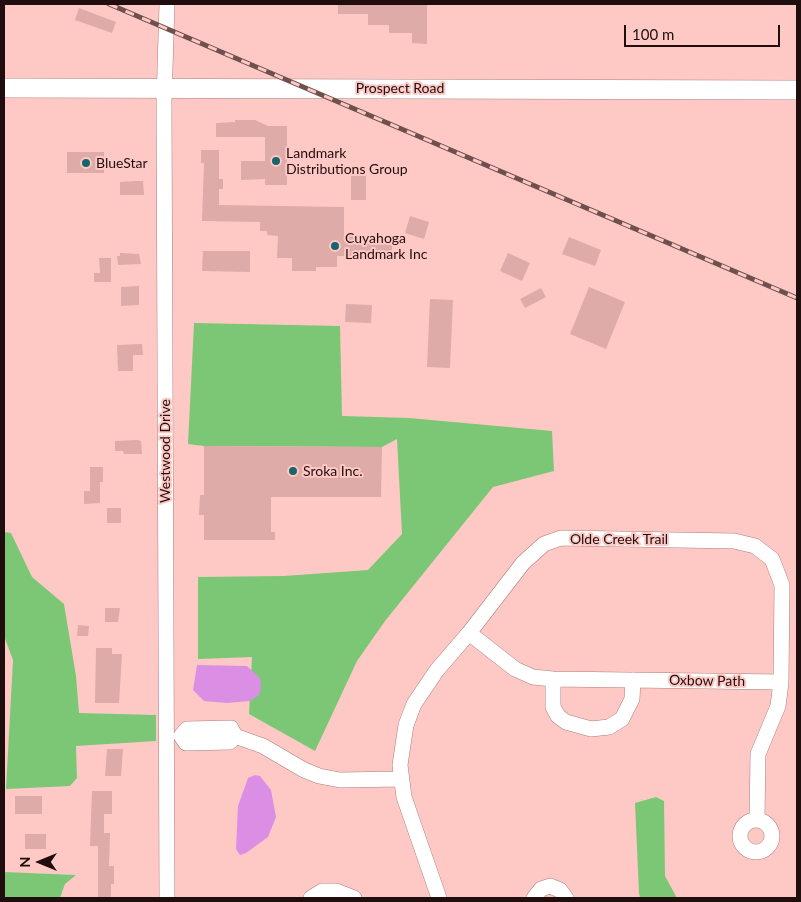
<!DOCTYPE html>
<html>
<head>
<meta charset="utf-8">
<style>
	body { margin:0 }
	#map { position:relative; width:801px; height:902px; overflow:hidden; background:#fec9c5; font-family:Lato,sans-serif }
	canvas { display:block }
	.frame { position:absolute; inset:0; border:5px solid #200e0e; pointer-events:none }
	.north { position:absolute; left:15px; top:837px; width:50px; height:50px; -webkit-text-stroke:4px #fec9c5; paint-order:stroke; rotate:270deg; font-size:14px; font-weight:700; line-height:20px; text-align:center; color:#200e0e }
	.north::after { content:''; display:block; margin:auto; width:18px; height:22px; background:#200e0e; clip-path:polygon(50% 0,100% 100%,50% 72%,0 100%) }
	.scale { position:absolute; left:624px; top:25px; width:156px; height:22px; box-sizing:border-box; border:2px solid #200e0e; border-top:0; padding-left:6px; font-size:15px; line-height:18px; white-space:nowrap; color:#200e0e; -webkit-text-stroke:4px #fec9c5; paint-order:stroke }
</style>
</head>
<body>
<div id="map">
<canvas width="801" height="902"></canvas>
<div class="frame"></div>
<div class="north">N</div>
<div class="scale">100 m</div>
</div>
<script>
const context = document.querySelector('canvas').getContext('2d');
context.lineJoin = 'round';
function fill(path, color) { context.fillStyle = color; context.fill(path, 'evenodd'); }
const shape = rows => new Path2D(rows.map(r => 'M' + r).join(''));
function trace(path, color, width, dash) { context.strokeStyle = color; context.lineWidth = width; context.lineCap = dash ? 'butt' : 'round'; context.setLineDash(dash || []); context.stroke(path); }
function label(font, color, halo, rows, align = 'center') {
  context.font = font + ' Lato,sans-serif'; context.lineWidth = 4; context.setLineDash([]); context.textBaseline = 'middle'; context.strokeStyle = halo; context.fillStyle = color; for (const [text, x, y, turn = 0] of rows) {
    context.save(); context.translate(x, y); context.rotate((+turn || 0) * Math.PI / 180); context.textAlign = isNaN(turn) ? turn : align; if (halo) context.strokeText(text, 0, 0); context.fillText(text, 0, 0); context.restore();
  }
}
fill(shape([
	[194,323,340,326,342,416,409,418,552,431,554,471,493,487,385,621,357,661,315,751,249,714,252,657,198,659,198,577,284,576,368,570,402,534,397,439,382,447,204,446,188,444],
	[4,532,11,533,32,577,64,604,76,676,79,713,156,715,156,741,76,746,77,778,70,786,6,789,13,660,4,636],
	[656,797,664,801,665,876,677,898,640,898,639,893,635,803],
	[4,872,76,875,65,884,60,898,4,898]
]), '#7bc775');
fill(shape([
	[197,665,247,666,260,678,261,688,259,695,250,701,227,703,204,701,193,690],
	[255,775,260,776,271,790,276,817,268,837,246,853,240,855,236,849,238,806,248,778]
]), '#da8fe4');
fill(shape([
	[338,4,427,4,427,44,412,43,412,33,389,33,389,25,368,25,368,14,338,14],
	[79,8,116,22,112,33,75,20],
	[235,120,255,120,268,126,287,126,287,185,265,185,265,179,241,180,241,161,265,161,265,137,216,137,216,123,235,122],
	[201,150,219,150,219,179,223,179,223,189,219,189,219,205,344,207,344,235,392,236,392,257,337,256,337,267,316,267,316,271,292,271,292,258,277,258,278,236,267,235,267,231,260,231,260,222,202,221,204,163,201,163],
	[67,152,104,152,104,173,67,173],
	[351,176,366,176,366,200,351,200],
	[137,181,143,181,144,195,120,195,120,182],
	[410,216,429,222,424,239,405,233],
	[569,237,601,250,595,266,562,254],
	[203,251,250,251,250,272,202,271],
	[120,253,139,254,141,264,118,265,117,256,120,256],
	[508,253,530,263,522,281,500,271],
	[99,258,111,258,111,282,94,282,94,273,100,273],
	[139,286,139,305,121,306,121,287],
	[589,287,625,302,606,349,570,334],
	[541,288,546,297,525,308,520,299],
	[430,299,453,300,450,368,427,367],
	[346,304,372,305,371,323,345,322],
	[142,344,143,355,133,355,133,371,118,371,117,345],
	[137,440,141,441,142,454,124,454,123,451,115,451,115,441],
	[204,446,382,447,381,497,271,497,271,532,275,532,275,540,204,540,204,515,199,515,200,495,204,495],
	[90,467,103,467,103,482,100,482,100,503,84,504,84,491,90,491],
	[107,508,121,508,121,523,107,523],
	[105,608,120,608,118,622,105,622],
	[78,625,89,626,88,636,77,636],
	[96,648,112,648,112,654,122,654,119,703,95,703],
	[107,749,123,749,121,776,105,776],
	[92,791,112,791,112,814,104,814,104,833,110,833,109,866,114,866,114,884,111,884,111,898,98,898,98,846,90,846],
	[15,796,42,796,42,814,15,814],
	[25,834,46,834,46,849,25,849]
]), '#deaba8');
const minor = shape([
	[167,4,164,101,167,898],
	[469,633,515,669,533,677,553,679,781,682],
	[553,679,553,707,558,716,566,722,591,729,609,727,622,719,632,699,633,680],
	[235,736,230,742,186,743,181,736,187,729,231,728,235,736,263,746,304,770,319,776,340,780,400,779],
	'740 836a16 16 0 1 1 32 0a16 16 0 1 1-32 0Z',
	[311,898,322,891,336,891,354,898],
	[439,898,404,797,400,765,406,725,414,704,437,670,469,633,523,563,544,544,561,538,734,541,755,546,772,559,782,585,781,682,778,706,758,754,757,819],
	[534,898,541,889,550,886,560,890,566,898]
]);
const major = shape([
	[4,88,797,90]
]);
trace(minor, '#ad7d7a', 16);
trace(major, '#ad7d7a', 20);
trace(minor, '#fff', 15);
trace(major, '#fff', 19);
const rail = shape([
	[109,4,797,298]
]);
trace(rail, '#6e504f', 5);
trace(rail, '#fec9c5', 3, [9]);
for (const [x, y, r, color] of [
	[276,161,5,"#18666c"],
	[86,163,5,"#18666c"],
	[335,246,5,"#18666c"],
	[293,471,5,"#18666c"]
]) { const dot = new Path2D(); dot.arc(x, y, r, 0, 2 * Math.PI); context.fillStyle = color; context.fill(dot); trace(dot, '#fec9c5', 2); }
label('14px', '#200e0e', '#fec9c5', [
	["Prospect Road",400,88],
	["Westwood Drive",165,451,-90],
	["Olde Creek Trail",619,539],
	["Oxbow Path",707,681,1]
]);
label('14px', '#200e0e', '#fec9c5', [
	["Landmark",286,153],
	["Distributions Group",286,169],
	["BlueStar",96,163],
	["Cuyahoga",345,238],
	["Landmark Inc",345,254],
	["Sroka Inc.",303,471]
], 'left');
</script>
</body>
</html>
